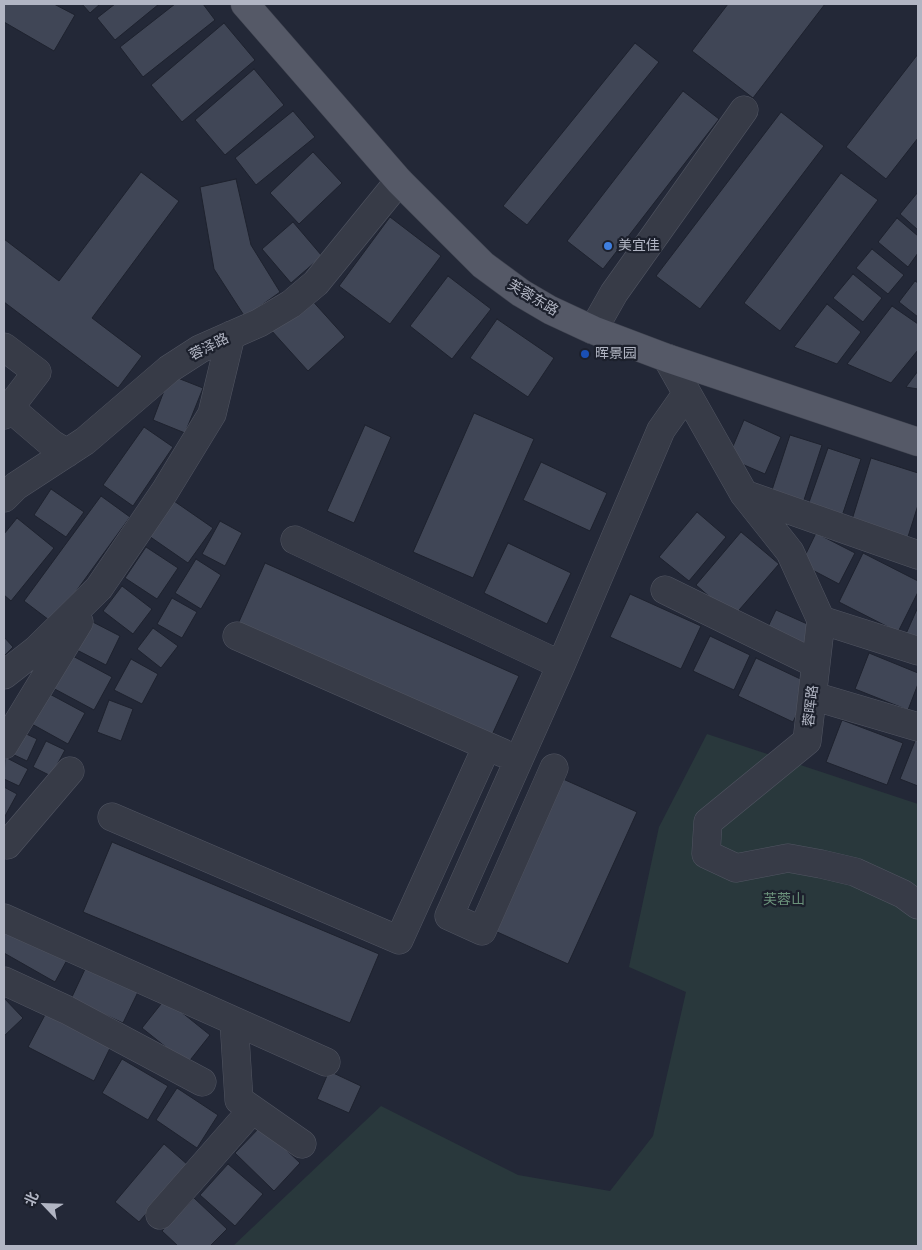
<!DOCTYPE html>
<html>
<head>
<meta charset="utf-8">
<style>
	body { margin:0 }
	#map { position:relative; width:922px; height:1250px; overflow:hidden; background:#232837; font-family:Inter,"Noto Sans SC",sans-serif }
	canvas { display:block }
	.frame { position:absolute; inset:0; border:5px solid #b1b5c3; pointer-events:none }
	.north { position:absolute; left:20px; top:1180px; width:50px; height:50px; -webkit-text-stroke:4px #1c202c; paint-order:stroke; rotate:294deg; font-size:14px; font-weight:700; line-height:20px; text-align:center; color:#b1b5c3 }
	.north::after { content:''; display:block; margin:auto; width:18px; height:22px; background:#b1b5c3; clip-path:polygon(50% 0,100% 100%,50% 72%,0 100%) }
</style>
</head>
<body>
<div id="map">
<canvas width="922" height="1250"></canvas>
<div class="frame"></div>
<div class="north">北</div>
</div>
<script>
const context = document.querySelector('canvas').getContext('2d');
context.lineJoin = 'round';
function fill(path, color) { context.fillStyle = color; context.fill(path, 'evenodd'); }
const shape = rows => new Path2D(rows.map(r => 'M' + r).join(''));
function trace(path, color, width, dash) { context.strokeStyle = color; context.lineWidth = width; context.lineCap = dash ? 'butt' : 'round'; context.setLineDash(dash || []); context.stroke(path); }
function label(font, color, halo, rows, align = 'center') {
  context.font = font + ' Inter,"Noto Sans SC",sans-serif'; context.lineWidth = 4.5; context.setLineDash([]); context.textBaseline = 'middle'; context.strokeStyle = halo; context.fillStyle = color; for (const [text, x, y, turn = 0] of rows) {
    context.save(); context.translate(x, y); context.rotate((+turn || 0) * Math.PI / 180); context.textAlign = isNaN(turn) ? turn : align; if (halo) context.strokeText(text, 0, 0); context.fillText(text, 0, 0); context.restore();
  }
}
fill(shape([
	[707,734,918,804,918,1246,233,1246,381,1106,518,1175,610,1191,653,1136,686,992,629,967,659,827]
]), '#29383c');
const building = shape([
	[4,4,54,4,75,15,54,51,4,22,4,4],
	[82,4,100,4,90,13,82,4],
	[115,4,159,4,115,40,97,18,115,4],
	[175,4,203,4,215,20,143,77,120,47,175,4],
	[728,4,825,4,753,98,692,51,728,4],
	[224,23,255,60,182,122,151,85,224,23],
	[635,43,659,62,527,225,503,206,635,43],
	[918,54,918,138,886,179,846,147,918,54],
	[254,69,284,105,225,155,195,120,254,69],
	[683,91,719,119,603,269,567,241,683,91],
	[293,111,315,137,256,185,235,158,293,111],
	[781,112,824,146,700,309,656,276,781,112],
	[313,152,342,183,299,224,270,193,313,152],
	[141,172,179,201,92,318,142,356,118,388,4,302,4,239,59,281,141,172],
	[841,173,878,200,780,331,744,303,841,173],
	[236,179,251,245,280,292,245,317,214,269,200,187,236,179],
	[918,192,918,230,900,214,918,192],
	[390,217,441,256,390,324,339,286,390,217],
	[897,218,918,236,918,253,908,267,878,242,897,218],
	[293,222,322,256,291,283,262,249,293,222],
	[872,249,904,275,888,294,856,268,872,249],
	[853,274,882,298,863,322,833,298,853,274],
	[448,276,491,309,452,359,410,326,448,276],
	[915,281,918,283,918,317,899,302,915,281],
	[308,296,345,337,308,371,271,330,308,296],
	[827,304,861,332,837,364,794,347,827,304],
	[892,306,918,324,918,350,891,383,847,364,892,306],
	[497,319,554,358,528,397,470,358,497,319],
	[918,371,918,389,906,387,918,371],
	[170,375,203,388,185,433,153,420,170,375],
	[474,413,534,439,473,578,413,552,474,413],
	[744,420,781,437,765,474,728,458,744,420],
	[365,425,391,437,354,523,327,511,365,425],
	[144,427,173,447,133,506,103,485,144,427],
	[790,435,822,445,802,506,770,496,790,435],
	[828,448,861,459,841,519,807,508,828,448],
	[871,458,918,473,918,505,907,540,851,523,871,458],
	[541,462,607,493,590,531,523,500,541,462],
	[51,489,84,512,66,537,34,515,51,489],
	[101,496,130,517,53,623,24,601,101,496],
	[174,501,213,528,188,563,149,536,174,501],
	[697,512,726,537,689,581,659,557,697,512],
	[17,518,54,548,11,601,4,595,4,534,17,518],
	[220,521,242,533,225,566,202,554,220,521],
	[741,532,779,564,733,617,696,585,741,532],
	[816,533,855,553,839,584,801,564,816,533],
	[508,543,571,573,547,624,484,593,508,543],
	[146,547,178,568,157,599,125,578,146,547],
	[863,553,918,581,918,592,898,632,839,602,863,553],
	[196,559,221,575,201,609,175,593,196,559],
	[265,563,519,676,491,737,238,624,265,563],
	[122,586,152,609,133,634,103,611,122,586],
	[630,594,701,626,681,669,610,637,630,594],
	[172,598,197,612,182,638,157,624,172,598],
	[918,607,918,642,905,636,918,607],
	[776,610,814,627,804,651,765,633,776,610],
	[87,619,120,636,106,665,73,648,87,619],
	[153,628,178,646,161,668,137,649,153,628],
	[710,636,750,655,734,690,693,671,710,636],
	[4,637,13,647,4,656,4,637],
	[869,653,918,673,918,684,908,710,855,689,869,653],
	[69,654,112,677,94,710,51,687,69,654],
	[756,658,811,684,793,722,738,696,756,658],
	[131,659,158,674,142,704,114,690,131,659],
	[46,692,85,713,68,744,30,723,46,692],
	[109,700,133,709,121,741,97,732,109,700],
	[842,720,903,743,887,785,826,762,842,720],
	[20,731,37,739,27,761,10,753,20,731],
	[917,736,918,737,918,786,900,779,917,736],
	[46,741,65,750,51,776,33,767,46,741],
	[5,757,28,769,19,786,4,779,5,757],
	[563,779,637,812,568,964,495,931,563,779],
	[4,787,17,794,4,818,4,787],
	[112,842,379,954,350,1023,83,912,112,842],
	[4,924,67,960,55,982,4,953,4,924],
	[86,967,138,992,123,1023,71,999,86,967],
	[4,998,23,1018,4,1036,4,998],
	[165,999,210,1035,187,1064,142,1028,165,999],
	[46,1013,111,1046,94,1081,28,1047,46,1013],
	[122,1059,168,1086,148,1120,102,1093,122,1059],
	[329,1071,361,1086,349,1113,317,1099,329,1071],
	[177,1088,218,1115,197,1148,156,1120,177,1088],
	[261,1126,300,1163,274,1191,235,1153,261,1126],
	[164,1144,188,1165,139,1222,115,1202,164,1144],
	[228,1164,263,1194,235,1226,200,1195,228,1164],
	[194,1198,227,1229,210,1246,178,1246,162,1231,194,1198]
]);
fill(building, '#404656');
trace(building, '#1e222e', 1);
const minor = shape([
	[593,330,614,293,744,110],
	[4,347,37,372,4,415],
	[667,358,744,494,790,552,821,620,807,741,708,822,706,854,736,868,788,858,821,864,855,872,903,894,918,905],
	[10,408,52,444,67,453],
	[744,494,918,555],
	[4,498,16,486,85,441,169,369,200,349,259,323,291,304,316,283,399,181],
	[295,540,561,665],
	[665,590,816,664],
	[821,620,918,651],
	[237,636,503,753],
	[4,675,36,650,99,588,165,491,212,414,231,335],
	[813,696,918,727],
	[4,745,79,622],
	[554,768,482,931,449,916,561,665,661,430,687,393],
	[112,817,399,940,487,746],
	[4,843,7,845,70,771],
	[4,918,326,1062],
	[4,981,67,1010,202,1082],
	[234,1021,239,1100,302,1144],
	[160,1215,252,1110]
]);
const major = shape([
	[245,4,399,181,483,265,521,293,550,310,593,330,667,358,918,442]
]);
trace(minor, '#515562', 29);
trace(major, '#404450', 29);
trace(minor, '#373b47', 28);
trace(major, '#555967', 28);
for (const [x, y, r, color] of [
	[608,246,5,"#3f7fe0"],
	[585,354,5,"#1a4fb4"]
]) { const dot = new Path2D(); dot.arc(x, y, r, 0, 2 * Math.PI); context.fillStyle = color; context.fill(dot); trace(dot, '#1c202c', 2); }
label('14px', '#b1b5c3', '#1c202c', [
	["美宜佳",618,246],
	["晖景园",595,354]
], 'left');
label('14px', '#b1b5c3', '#1c202c', [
	["芙蓉东路",533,298,31],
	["蓉泽路",209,347,-27],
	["蓉晖路",811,706,-84]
]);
label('14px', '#6b927b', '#1c202c', [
	["芙蓉山",784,900]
]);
</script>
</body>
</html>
